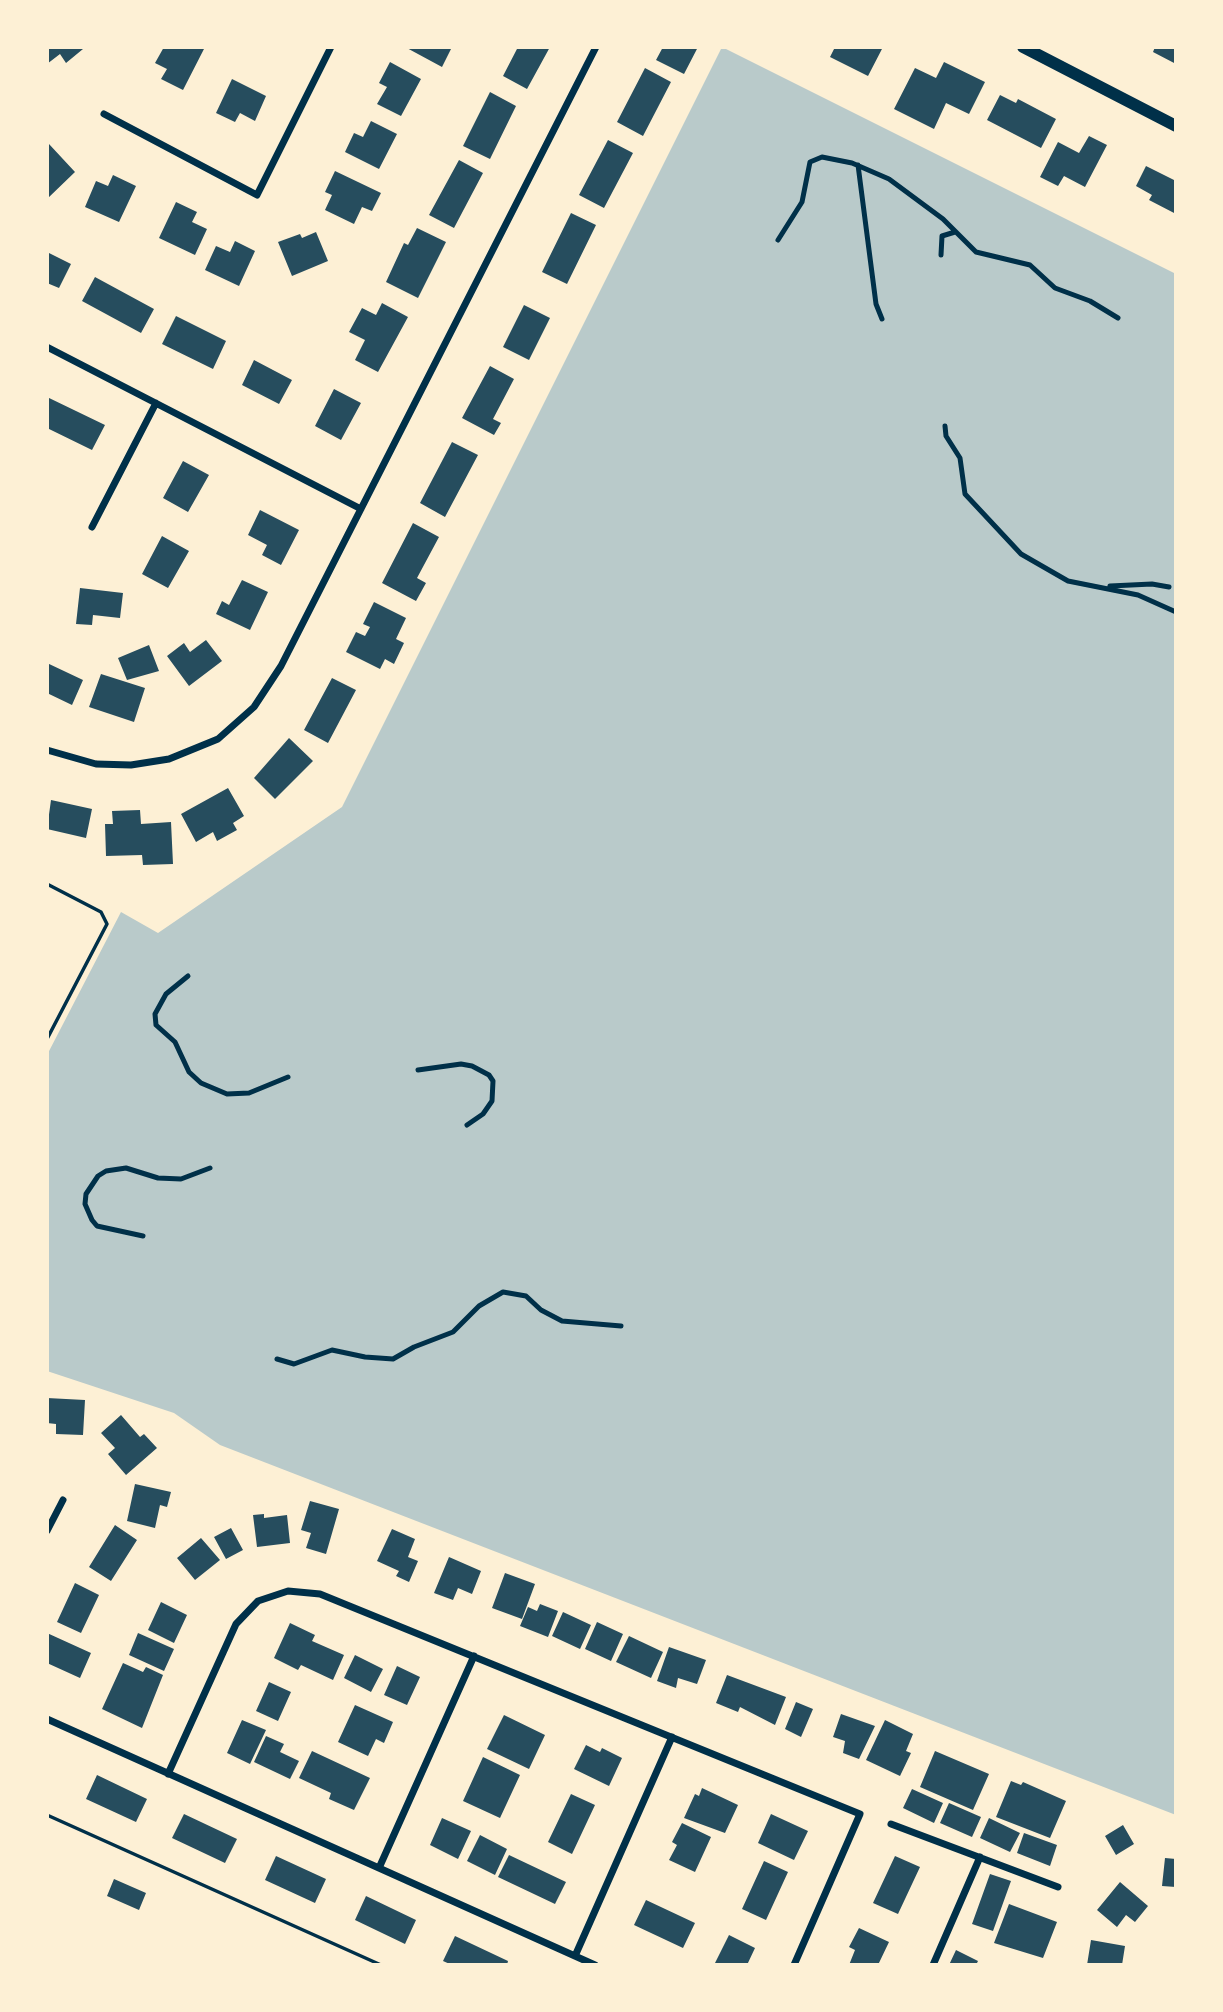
<!DOCTYPE html>
<html>
<head>
<meta charset="utf-8">
<style>
	body { margin:0 }
	#map { position:relative; width:1223px; height:2012px; overflow:hidden; background:#fdf0d5; font-family:"PT Sans Narrow",sans-serif }
	canvas { display:block }
	.frame { position:absolute; inset:0; border:49px solid #fdf0d5; pointer-events:none }
</style>
</head>
<body>
<div id="map">
<canvas width="1223" height="2012"></canvas>
<div class="frame"></div>
</div>
<script>
const context = document.querySelector('canvas').getContext('2d');
context.lineJoin = 'round';
function fill(path, color) { context.fillStyle = color; context.fill(path, 'evenodd'); }
const shape = rows => new Path2D(rows.map(r => 'M' + r).join(''));
function trace(path, color, width, dash) { context.strokeStyle = color; context.lineWidth = width; context.lineCap = dash ? 'butt' : 'round'; context.setLineDash(dash || []); context.stroke(path); }
fill(shape([
	[722,47,1176,274,1176,1815,220,1445,174,1413,47,1371,47,1055,121,912,158,933,342,807]
]), '#b9caca');
fill(shape([
	[47,47,82,47,83,49,66,63,60,54,47,64],
	[164,47,205,47,183,90,161,79,167,69,155,63],
	[405,47,452,47,442,67],
	[518,47,550,47,527,89,503,76],
	[663,47,698,47,684,74,656,60],
	[835,47,883,47,868,76,830,57],
	[1155,47,1176,47,1176,64,1153,52],
	[390,62,421,79,401,116,377,104,387,87,379,83],
	[944,62,985,82,969,114,946,103,934,129,894,109,915,68,936,78],
	[645,68,671,82,643,136,617,122],
	[232,79,266,96,255,121,240,113,235,122,216,113],
	[490,92,516,106,490,159,463,146],
	[1000,95,1016,103,1018,99,1056,119,1041,148,987,120],
	[371,121,397,134,379,169,345,152,354,133,363,137],
	[1089,136,1107,145,1085,187,1064,176,1058,186,1040,177,1058,142,1079,153],
	[608,140,633,153,604,208,579,195],
	[49,144,75,172,47,199,47,146],
	[459,160,483,173,454,228,429,215],
	[1146,166,1176,181,1176,214,1149,200,1152,195,1136,186],
	[335,171,381,193,372,211,362,207,354,224,325,210,332,195,325,192],
	[113,175,136,186,119,222,85,207,96,181,108,186],
	[176,202,197,212,192,222,207,229,195,255,159,238],
	[571,213,596,225,567,284,542,272],
	[417,228,446,242,418,298,386,282,404,243,408,245],
	[316,232,328,261,292,276,278,242,300,234,302,238],
	[235,241,255,251,239,286,205,270,216,246,230,252],
	[47,252,71,264,59,288,47,283],
	[95,277,154,309,141,333,82,301],
	[382,303,408,317,378,372,355,360,365,340,349,332,362,308,376,315],
	[524,305,550,318,529,360,503,347],
	[176,316,226,341,213,369,162,344],
	[254,360,292,380,279,404,242,385],
	[490,366,514,379,493,419,501,423,494,435,462,418],
	[334,389,361,403,341,440,315,426],
	[47,397,105,425,92,450,47,428],
	[452,442,478,455,445,517,420,503],
	[183,461,209,475,188,512,163,498],
	[260,510,299,530,281,565,262,555,267,545,248,535],
	[413,523,439,537,417,578,426,583,416,601,382,583],
	[162,536,189,551,168,588,142,574],
	[242,580,268,592,250,630,216,614,222,601,229,605],
	[80,588,123,593,120,618,93,615,92,625,76,624],
	[374,602,406,618,396,639,404,643,394,664,385,659,380,669,346,652,356,632,365,636,370,627,363,624],
	[206,640,222,661,189,686,167,656,184,643,190,652],
	[149,645,159,671,127,680,118,658],
	[47,663,83,680,72,705,47,693],
	[101,674,145,688,134,722,89,707],
	[332,678,356,690,328,743,304,730],
	[289,738,313,761,275,799,254,778],
	[228,788,244,816,233,823,237,830,217,841,213,832,196,842,181,814],
	[51,800,92,809,86,838,47,829],
	[140,810,141,824,171,822,173,864,143,865,142,855,106,856,105,824,113,824,112,811],
	[47,1398,85,1400,83,1435,56,1434,56,1424,47,1423],
	[121,1415,140,1437,144,1434,157,1448,126,1475,108,1454,115,1448,101,1433],
	[135,1484,171,1492,167,1507,160,1505,155,1528,127,1521],
	[310,1501,339,1509,326,1554,306,1548,311,1533,301,1530],
	[264,1514,264,1518,287,1515,290,1543,257,1547,253,1515],
	[115,1525,137,1540,111,1581,89,1567],
	[231,1528,243,1550,226,1559,214,1537],
	[392,1529,415,1539,408,1557,418,1561,409,1582,396,1576,399,1571,377,1561],
	[201,1538,220,1560,195,1580,177,1558],
	[449,1557,481,1571,472,1594,458,1588,453,1600,434,1593],
	[505,1573,535,1584,522,1619,492,1608],
	[75,1583,99,1595,81,1633,57,1622],
	[161,1602,187,1615,174,1643,148,1630],
	[540,1604,558,1611,548,1637,520,1626,528,1607,537,1611],
	[563,1612,591,1625,580,1649,552,1636],
	[597,1622,623,1634,611,1661,585,1649],
	[290,1623,315,1635,312,1641,344,1655,333,1680,301,1665,298,1670,274,1658],
	[47,1633,91,1653,80,1678,47,1663],
	[138,1633,174,1649,164,1671,129,1655],
	[629,1636,663,1652,651,1678,616,1662],
	[669,1647,706,1660,697,1684,678,1678,676,1688,657,1681],
	[355,1655,383,1669,371,1692,344,1678],
	[123,1663,143,1672,146,1667,163,1675,142,1728,102,1709],
	[397,1666,420,1677,407,1705,384,1695],
	[727,1675,786,1697,775,1725,740,1707,738,1712,716,1703],
	[269,1682,291,1692,278,1721,256,1711],
	[796,1702,813,1709,801,1737,785,1729],
	[355,1705,393,1722,384,1743,376,1739,368,1756,338,1742],
	[841,1714,875,1726,859,1759,843,1753,845,1741,833,1737],
	[504,1715,545,1735,529,1769,487,1749],
	[242,1720,266,1730,250,1764,227,1753],
	[885,1720,913,1734,906,1751,911,1753,900,1776,866,1760],
	[266,1736,284,1744,280,1752,299,1761,290,1779,254,1762],
	[586,1745,600,1752,602,1748,622,1758,609,1786,574,1769],
	[312,1751,370,1778,354,1810,329,1799,331,1793,299,1778],
	[935,1751,989,1774,973,1810,920,1787],
	[483,1757,520,1775,500,1818,463,1801],
	[97,1775,147,1799,136,1822,86,1799],
	[1011,1781,1021,1785,1023,1782,1066,1801,1050,1838,996,1817],
	[702,1788,738,1805,725,1833,684,1818,695,1794,699,1796],
	[912,1789,943,1803,934,1823,903,1808],
	[571,1794,595,1805,572,1854,548,1842],
	[949,1803,981,1817,972,1837,940,1823],
	[184,1814,237,1839,225,1863,172,1838],
	[771,1814,808,1831,794,1860,758,1843],
	[442,1818,471,1831,458,1859,430,1845],
	[989,1818,1020,1833,1010,1852,980,1838],
	[682,1823,711,1837,695,1872,669,1860,677,1845,672,1842],
	[1123,1825,1134,1844,1116,1855,1105,1836],
	[1024,1833,1057,1845,1050,1866,1017,1853],
	[480,1835,507,1849,495,1875,467,1861],
	[509,1855,566,1882,555,1904,498,1877],
	[276,1856,326,1879,315,1903,265,1880],
	[895,1856,920,1867,898,1914,873,1903],
	[1165,1858,1176,1859,1176,1887,1162,1886],
	[764,1861,788,1872,766,1920,742,1909],
	[990,1874,1011,1881,993,1931,972,1924],
	[114,1879,146,1893,139,1910,107,1896],
	[1120,1882,1148,1906,1135,1922,1126,1915,1117,1927,1097,1910],
	[366,1896,416,1920,405,1944,355,1920],
	[646,1900,695,1923,683,1948,634,1925],
	[1009,1904,1057,1922,1043,1958,994,1943],
	[859,1928,889,1942,878,1965,849,1965,855,1950,849,1947],
	[729,1935,755,1948,747,1965,714,1965],
	[455,1936,508,1961,507,1965,452,1965,443,1961],
	[1091,1940,1125,1946,1122,1965,1087,1965],
	[956,1950,978,1961,976,1965,949,1965]
]), '#264d5e');
trace(shape([
	[47,884,101,912,107,924,47,1039],
	[47,1815,381,1965]
]), '#003049', 3.5);
trace(shape([
	[858,165,876,304,882,319],
	[778,240,802,202,810,162,822,157,852,163,889,179,943,219,976,252,1030,265,1055,288,1090,301,1118,318],
	[941,255,942,236,955,232],
	[945,426,946,436,960,458,965,494,1021,554,1068,581,1138,595,1176,612],
	[1110,586,1152,584,1169,587],
	[188,976,166,994,155,1014,156,1025,175,1042,189,1072,201,1083,227,1094,249,1093,288,1077],
	[418,1070,461,1064,472,1066,489,1075,493,1081,492,1101,483,1114,467,1125],
	[143,1236,97,1226,92,1220,85,1204,86,1194,98,1176,106,1171,126,1168,158,1178,181,1179,210,1168],
	[277,1359,294,1364,332,1350,365,1357,393,1359,414,1347,453,1332,479,1306,503,1292,526,1296,541,1310,562,1321,621,1326]
]), '#003049', 5);
trace(shape([
	[104,114,257,195,331,47],
	[47,347,361,509],
	[92,527,156,403],
	[47,750,96,764,131,765,169,759,218,739,254,707,281,666,596,47],
	[47,1531,63,1500],
	[47,1719,595,1965],
	[168,1774,236,1624,258,1601,288,1591,320,1594,860,1814,794,1965],
	[891,1824,1058,1887],
	[379,1868,474,1656],
	[575,1956,672,1737],
	[933,1965,980,1857]
]), '#003049', 7);
trace(shape([
	[1023,47,1176,126]
]), '#003049', 12);
</script>
</body>
</html>
